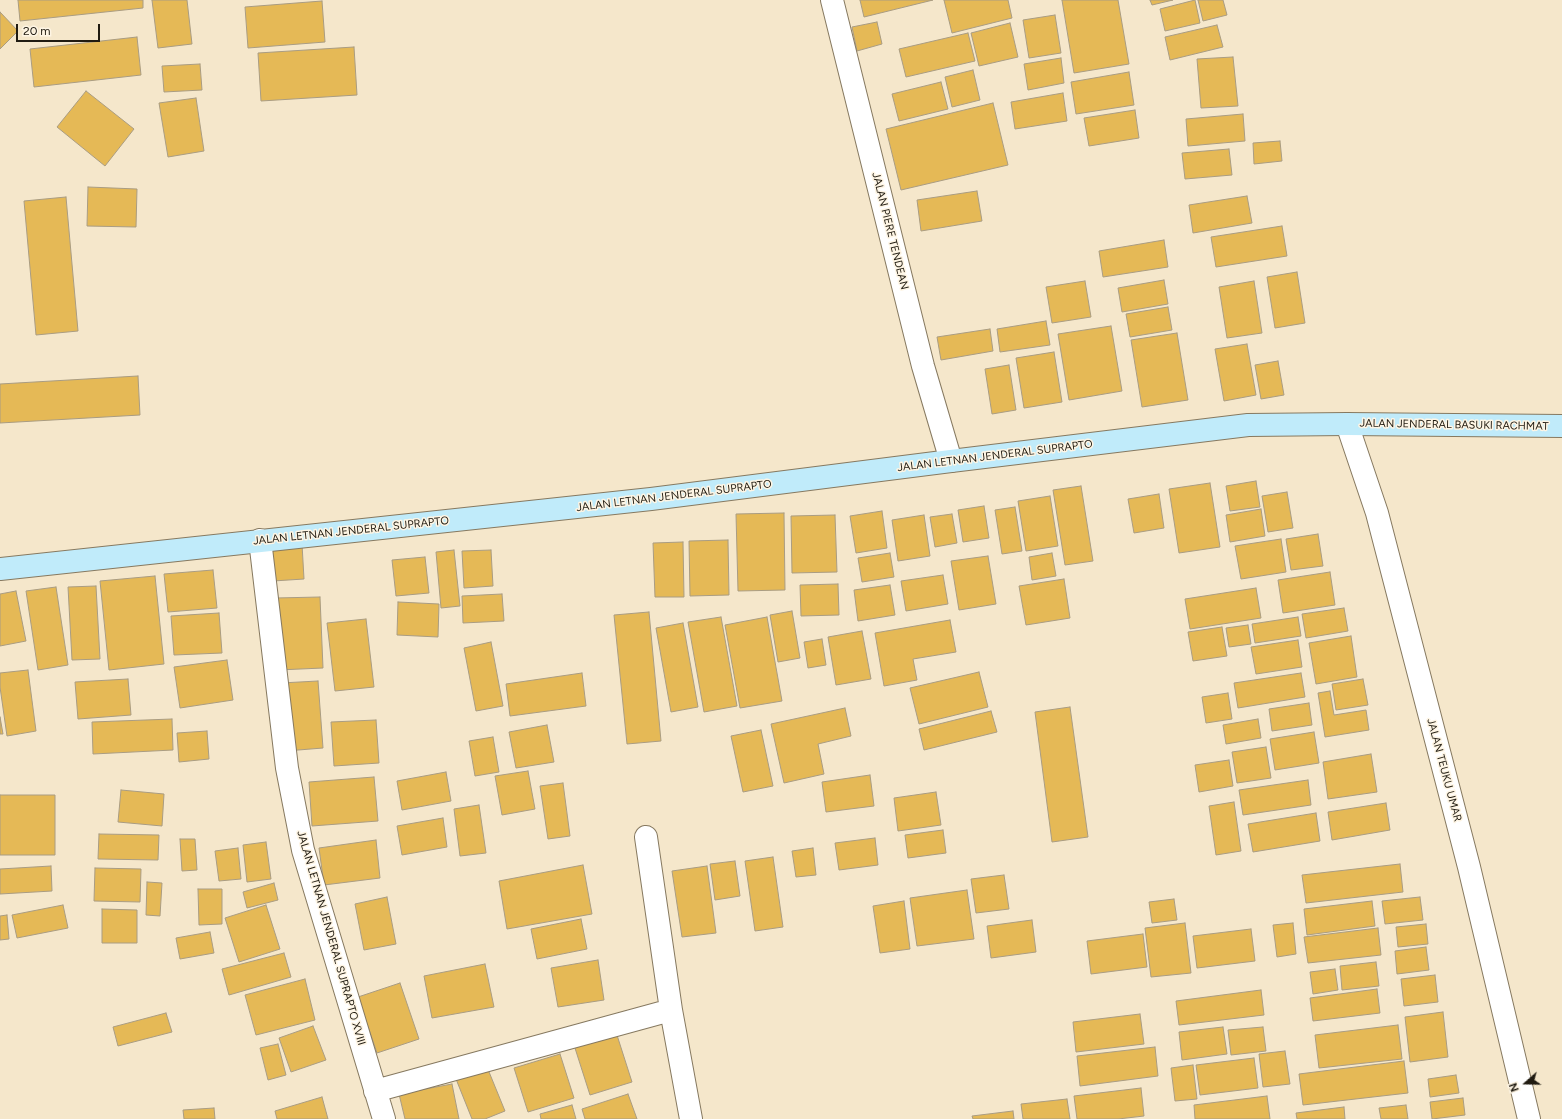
<!DOCTYPE html>
<html>
<head>
<meta charset="utf-8">
<style>
	body { margin:0 }
	#map { position:relative; width:1562px; height:1119px; overflow:hidden; background:#f5e7cb; font-family:Figtree,sans-serif }
	canvas { display:block }
	.north { position:absolute; left:1506px; top:1063px; width:40px; height:40px; -webkit-text-stroke:3px #fef5e4; paint-order:stroke; rotate:250deg; font-size:11px; font-weight:700; line-height:16px; text-align:center; color:#201b11 }
	.north::after { content:''; display:block; margin:auto; width:14px; height:18px; background:#201b11; clip-path:polygon(50% 0,100% 100%,50% 72%,0 100%) }
	.scale { position:absolute; left:16px; top:24px; width:84px; height:18px; box-sizing:border-box; border:2px solid #201b11; border-top:0; padding-left:5px; font-size:12px; line-height:14px; white-space:nowrap; color:#201b11; -webkit-text-stroke:3px #fef5e4; paint-order:stroke }
</style>
</head>
<body>
<div id="map">
<canvas width="1562" height="1119"></canvas>
<div class="north">N</div>
<div class="scale">20 m</div>
</div>
<script>
const context = document.querySelector('canvas').getContext('2d');
context.lineJoin = 'round';
function fill(path, color) { context.fillStyle = color; context.fill(path, 'evenodd'); }
const shape = rows => new Path2D(rows.map(r => 'M' + r).join(''));
function trace(path, color, width, dash) { context.strokeStyle = color; context.lineWidth = width; context.lineCap = dash ? 'butt' : 'round'; context.setLineDash(dash || []); context.stroke(path); }
function label(font, color, halo, rows, align = 'center') {
  context.font = font + ' Figtree,sans-serif'; context.lineWidth = 3; context.setLineDash([]); context.textBaseline = 'middle'; context.strokeStyle = halo; context.fillStyle = color; for (const [text, x, y, turn = 0] of rows) {
    context.save(); context.translate(x, y); context.rotate((+turn || 0) * Math.PI / 180); context.textAlign = isNaN(turn) ? turn : align; if (halo) context.strokeText(text, 0, 0); context.fillText(text, 0, 0); context.restore();
  }
}
const building = shape([
	[18,0,143,0,143,8,20,21,18,0],
	[152,0,187,0,192,44,158,48,152,0],
	[860,0,933,0,864,17,860,0],
	[944,0,1008,0,1012,18,952,33,944,0],
	[1062,0,1118,0,1129,64,1074,73,1062,0],
	[1150,0,1173,0,1152,5,1150,0],
	[1195,0,1200,23,1165,31,1160,9,1195,0],
	[1198,0,1223,0,1227,15,1203,21,1198,0],
	[322,1,325,42,248,48,245,7,322,1],
	[0,12,18,31,0,49,0,12],
	[1055,15,1061,53,1029,58,1023,20,1055,15],
	[877,22,882,44,857,51,852,27,877,22],
	[1010,23,1018,57,979,66,971,33,1010,23],
	[1217,25,1223,47,1170,60,1165,37,1217,25],
	[968,33,975,61,906,77,899,49,968,33],
	[137,37,141,75,34,87,30,49,137,37],
	[354,47,357,95,261,101,258,53,354,47],
	[1233,57,1238,106,1201,108,1197,59,1233,57],
	[1061,58,1064,83,1028,90,1024,64,1061,58],
	[200,64,202,90,164,92,162,66,200,64],
	[973,70,980,100,952,107,945,77,973,70],
	[1129,72,1134,105,1076,114,1071,82,1129,72],
	[941,82,948,109,899,121,892,94,941,82],
	[86,91,134,129,105,166,57,127,86,91],
	[1063,93,1067,121,1015,129,1011,102,1063,93],
	[196,98,204,151,168,157,159,103,196,98],
	[993,103,1008,165,901,190,886,129,993,103],
	[1135,110,1139,138,1089,146,1084,118,1135,110],
	[1243,114,1245,141,1188,146,1186,119,1243,114],
	[1280,141,1282,161,1254,164,1253,143,1280,141],
	[1229,149,1232,175,1185,179,1182,153,1229,149],
	[88,187,137,189,136,227,87,226,88,187],
	[977,191,982,221,921,231,917,200,977,191],
	[1247,196,1252,223,1193,233,1189,205,1247,196],
	[66,197,78,331,36,335,24,201,66,197],
	[1282,226,1287,256,1216,267,1211,237,1282,226],
	[1164,240,1168,267,1103,277,1099,251,1164,240],
	[1297,272,1305,323,1275,328,1267,277,1297,272],
	[1164,280,1168,304,1122,312,1118,288,1164,280],
	[1085,281,1091,317,1052,323,1046,287,1085,281],
	[1254,281,1262,333,1227,338,1219,287,1254,281],
	[1168,307,1172,330,1130,337,1126,314,1168,307],
	[1046,321,1050,345,1000,352,997,329,1046,321],
	[1111,326,1122,391,1069,400,1058,334,1111,326],
	[990,329,993,351,941,360,937,337,990,329],
	[1177,333,1188,400,1142,407,1131,340,1177,333],
	[1247,344,1256,395,1224,401,1215,349,1247,344],
	[1054,352,1062,402,1024,408,1016,358,1054,352],
	[1278,361,1284,395,1261,399,1255,365,1278,361],
	[1009,365,1016,410,992,414,985,369,1009,365],
	[138,376,140,415,0,423,0,384,138,376],
	[1256,481,1260,507,1230,511,1226,486,1256,481],
	[1210,483,1220,547,1179,553,1169,489,1210,483],
	[1081,486,1093,561,1065,565,1053,490,1081,486],
	[1287,492,1293,528,1268,532,1262,496,1287,492],
	[1159,494,1164,528,1134,533,1128,499,1159,494],
	[1050,496,1058,546,1026,551,1018,501,1050,496],
	[984,506,989,538,963,542,958,510,984,506],
	[1015,507,1022,551,1002,554,995,510,1015,507],
	[1261,509,1265,536,1230,542,1226,515,1261,509],
	[882,511,887,548,856,553,850,516,882,511],
	[784,513,785,590,738,591,736,514,784,513],
	[952,514,957,543,935,547,930,517,952,514],
	[835,515,837,572,792,573,791,516,835,515],
	[924,515,930,556,898,561,892,520,924,515],
	[1318,534,1323,566,1291,570,1286,539,1318,534],
	[1281,539,1286,572,1241,579,1235,546,1281,539],
	[728,540,729,595,690,596,689,541,728,540],
	[683,542,684,597,655,597,653,543,683,542],
	[302,544,304,579,273,581,271,546,302,544],
	[454,550,460,606,441,608,436,552,454,550],
	[491,550,493,586,464,588,462,551,491,550],
	[890,553,894,577,862,582,858,558,890,553],
	[1052,553,1056,576,1032,580,1029,557,1052,553],
	[988,556,996,604,959,610,951,561,988,556],
	[425,557,429,593,396,596,392,560,425,557],
	[213,570,217,608,168,612,164,574,213,570],
	[1330,572,1335,605,1283,613,1278,580,1330,572],
	[943,575,948,604,906,611,901,581,943,575],
	[155,576,164,664,109,670,100,581,155,576],
	[1064,579,1070,618,1026,625,1019,586,1064,579],
	[838,584,839,615,801,616,800,585,838,584],
	[890,585,895,615,858,621,854,590,890,585],
	[96,586,100,659,72,660,68,587,96,586],
	[56,587,68,665,38,670,26,591,56,587],
	[1256,588,1261,618,1190,629,1185,599,1256,588],
	[16,591,26,641,0,646,0,594,16,591],
	[502,594,504,621,463,623,462,596,502,594],
	[320,597,323,668,278,670,275,598,320,597],
	[398,602,439,604,438,637,397,635,398,602],
	[1344,608,1348,631,1306,638,1302,614,1344,608],
	[792,611,800,658,778,662,770,615,792,611],
	[649,612,661,741,627,744,614,615,649,612],
	[219,613,222,653,174,655,171,616,219,613],
	[721,617,737,706,704,712,688,622,721,617],
	[767,617,782,701,740,708,725,625,767,617],
	[1298,617,1301,636,1255,643,1252,624,1298,617],
	[366,619,374,687,335,691,327,623,366,619],
	[950,620,956,652,913,659,917,680,884,686,875,633,950,620],
	[683,623,698,707,671,712,656,628,683,623],
	[1248,625,1251,644,1229,647,1226,628,1248,625],
	[1222,627,1227,656,1193,661,1188,632,1222,627],
	[862,631,871,679,836,685,828,637,862,631],
	[1351,636,1357,677,1316,684,1309,643,1351,636],
	[822,639,826,665,808,668,804,642,822,639],
	[1298,640,1302,667,1256,674,1251,647,1298,640],
	[491,642,503,706,476,711,464,648,491,642],
	[227,660,233,700,180,708,174,667,227,660],
	[28,670,36,731,7,736,0,687,0,673,28,670],
	[979,672,988,707,919,724,910,688,979,672],
	[582,673,586,706,510,716,506,684,582,673],
	[1301,673,1305,697,1238,708,1234,683,1301,673],
	[128,679,131,715,78,719,75,682,128,679],
	[1363,679,1368,705,1336,710,1332,684,1363,679],
	[318,681,323,748,286,751,281,683,318,681],
	[1330,691,1334,715,1366,710,1369,730,1325,737,1318,693,1330,691],
	[1228,693,1232,719,1206,723,1202,697,1228,693],
	[1309,703,1312,725,1272,731,1269,709,1309,703],
	[1070,707,1088,837,1052,842,1035,712,1070,707],
	[845,708,851,736,818,744,824,774,784,783,771,724,845,708],
	[991,711,997,732,924,750,919,729,991,711],
	[0,717,3,734,0,734,0,717],
	[172,719,173,750,93,754,92,722,172,719],
	[1258,719,1261,738,1226,744,1223,725,1258,719],
	[376,720,379,763,334,766,331,722,376,720],
	[547,725,554,762,516,768,509,732,547,725],
	[761,730,773,786,743,792,731,736,761,730],
	[207,731,209,759,179,762,177,733,207,731],
	[1314,732,1319,763,1275,770,1270,739,1314,732],
	[493,737,499,772,475,776,469,741,493,737],
	[1266,747,1271,778,1237,783,1232,752,1266,747],
	[1371,754,1377,792,1328,799,1323,762,1371,754],
	[1229,760,1233,786,1199,792,1195,765,1229,760],
	[528,771,535,809,502,815,495,776,528,771],
	[446,772,451,801,402,810,397,781,446,772],
	[870,775,874,806,826,812,822,782,870,775],
	[374,777,378,821,312,826,309,782,374,777],
	[1308,780,1311,805,1243,815,1239,790,1308,780],
	[563,783,570,836,548,839,540,786,563,783],
	[121,790,164,794,162,826,118,822,121,790],
	[936,792,941,825,898,831,894,798,936,792],
	[0,795,55,795,55,855,0,855,0,795],
	[1234,802,1241,851,1216,855,1209,806,1234,802],
	[1386,803,1390,830,1332,840,1328,812,1386,803],
	[479,805,486,853,460,856,454,809,479,805],
	[1316,813,1320,841,1253,852,1248,824,1316,813],
	[443,818,447,847,402,855,397,826,443,818],
	[943,830,946,853,908,858,905,835,943,830],
	[99,834,159,835,158,860,98,859,99,834],
	[875,838,878,865,839,870,835,843,875,838],
	[180,839,195,839,197,870,182,871,180,839],
	[376,840,380,878,324,885,319,848,376,840],
	[266,842,271,879,247,882,243,845,266,842],
	[238,848,241,879,219,881,215,851,238,848],
	[813,848,816,875,796,877,792,851,813,848],
	[773,857,783,927,755,931,745,861,773,857],
	[735,861,740,896,715,900,710,864,735,861],
	[1400,864,1403,892,1306,903,1302,875,1400,864],
	[583,865,592,914,507,929,499,881,583,865],
	[51,866,52,891,0,894,0,869,51,866],
	[707,866,716,933,682,937,672,871,707,866],
	[95,868,141,869,140,902,94,901,95,868],
	[1004,875,1009,909,976,913,971,879,1004,875],
	[147,882,162,883,160,916,146,915,147,882],
	[274,883,278,900,247,908,243,892,274,883],
	[198,889,222,889,222,924,199,925,198,889],
	[967,890,974,939,917,946,910,898,967,890],
	[387,897,396,944,364,950,355,904,387,897],
	[1420,897,1423,920,1385,924,1382,901,1420,897],
	[1174,899,1177,920,1152,923,1149,902,1174,899],
	[904,901,910,949,880,953,873,906,904,901],
	[1372,901,1375,926,1307,935,1304,909,1372,901],
	[63,905,68,928,17,938,12,915,63,905],
	[266,905,280,949,239,962,225,918,266,905],
	[102,909,137,910,137,943,102,943,102,909],
	[7,915,9,939,0,940,0,916,7,915],
	[581,919,587,949,537,959,531,929,581,919],
	[1032,920,1036,952,991,958,987,926,1032,920],
	[1185,923,1191,973,1151,977,1145,928,1185,923],
	[1293,923,1296,954,1277,957,1273,925,1293,923],
	[1426,924,1428,944,1398,947,1396,927,1426,924],
	[1378,928,1381,955,1308,963,1304,937,1378,928],
	[1251,929,1255,961,1197,968,1193,936,1251,929],
	[210,932,214,953,180,959,176,938,210,932],
	[1143,934,1147,967,1091,974,1087,941,1143,934],
	[1426,947,1429,970,1397,974,1395,951,1426,947],
	[284,953,291,977,229,995,222,969,284,953],
	[598,960,604,1000,558,1007,551,968,598,960],
	[1376,962,1379,986,1342,990,1340,966,1376,962],
	[485,964,494,1007,432,1018,424,976,485,964],
	[1335,969,1338,990,1313,994,1310,972,1335,969],
	[1435,975,1438,1002,1404,1006,1401,979,1435,975],
	[305,979,315,1020,256,1035,245,995,305,979],
	[400,983,419,1039,377,1053,358,997,400,983],
	[1377,989,1380,1013,1313,1021,1310,998,1377,989],
	[1261,990,1264,1015,1179,1025,1176,1001,1261,990],
	[1443,1012,1448,1057,1410,1062,1405,1017,1443,1012],
	[166,1013,172,1032,118,1046,113,1027,166,1013],
	[1140,1014,1144,1044,1076,1052,1073,1022,1140,1014],
	[1398,1025,1402,1059,1319,1068,1315,1035,1398,1025],
	[313,1026,326,1060,291,1072,279,1038,313,1026],
	[1223,1027,1227,1054,1182,1060,1179,1032,1223,1027],
	[1263,1027,1266,1051,1231,1055,1228,1030,1263,1027],
	[616,1032,632,1082,590,1095,574,1045,616,1032],
	[278,1044,286,1075,268,1080,260,1048,278,1044],
	[1155,1047,1158,1076,1080,1086,1077,1056,1155,1047],
	[1285,1051,1290,1084,1263,1087,1259,1054,1285,1051],
	[560,1054,574,1098,528,1112,514,1068,560,1054],
	[1254,1058,1258,1088,1200,1095,1196,1065,1254,1058],
	[1404,1061,1408,1093,1303,1105,1299,1074,1404,1061],
	[1193,1065,1197,1099,1175,1101,1171,1068,1193,1065],
	[487,1067,505,1111,485,1119,472,1119,456,1079,487,1067],
	[1456,1075,1459,1093,1430,1097,1428,1079,1456,1075],
	[452,1084,459,1119,405,1119,399,1094,452,1084],
	[1141,1088,1144,1116,1118,1119,1077,1119,1074,1096,1141,1088],
	[628,1094,637,1119,585,1119,582,1109,628,1094],
	[1267,1096,1270,1119,1195,1119,1194,1105,1267,1096],
	[322,1097,328,1119,277,1119,275,1111,322,1097],
	[1463,1098,1465,1115,1432,1119,1430,1102,1463,1098],
	[1067,1099,1070,1119,1023,1119,1021,1104,1067,1099],
	[572,1105,576,1119,541,1119,540,1114,572,1105],
	[1406,1105,1408,1119,1381,1119,1379,1108,1406,1105],
	[1344,1107,1345,1119,1297,1119,1296,1113,1344,1107],
	[214,1108,215,1119,184,1119,183,1110,214,1108],
	[1013,1111,1014,1119,973,1119,972,1116,1013,1111]
]);
fill(building, '#e5b956');
trace(building, '#a99c82', 1);
const minor = shape([
	[260,540,287,768,303,850,384,1119],
	[646,837,671,1010],
	[375,1091,671,1010,691,1119]
]);
const tertiary = shape([
	[832,0,923,366,951,461],
	[1347,424,1377,513,1469,867,1529,1119]
]);
const secondary = shape([
	[0,569,651,499,951,461,1248,425,1347,424,1562,426]
]);
trace(minor, '#867960', 24);
trace(tertiary, '#867960', 24);
trace(secondary, '#867960', 24);
trace(minor, '#fff', 22);
trace(tertiary, '#fff', 22);
trace(secondary, '#c0ebfa', 22);
label('11px', '#201b11', '#fef5e4', [
	["JALAN PIERE TENDEAN",890,231,76],
	["JALAN JENDERAL BASUKI RACHMAT",1454,425,1],
	["JALAN LETNAN JENDERAL SUPRAPTO",995,456,-7],
	["JALAN LETNAN JENDERAL SUPRAPTO",674,496,-7],
	["JALAN LETNAN JENDERAL SUPRAPTO",351,531,-6],
	["JALAN TEUKU UMAR",1444,770,75],
	["JALAN LETNAN JENDERAL SUPRAPTO XVIII",331,938,74]
]);
</script>
</body>
</html>
